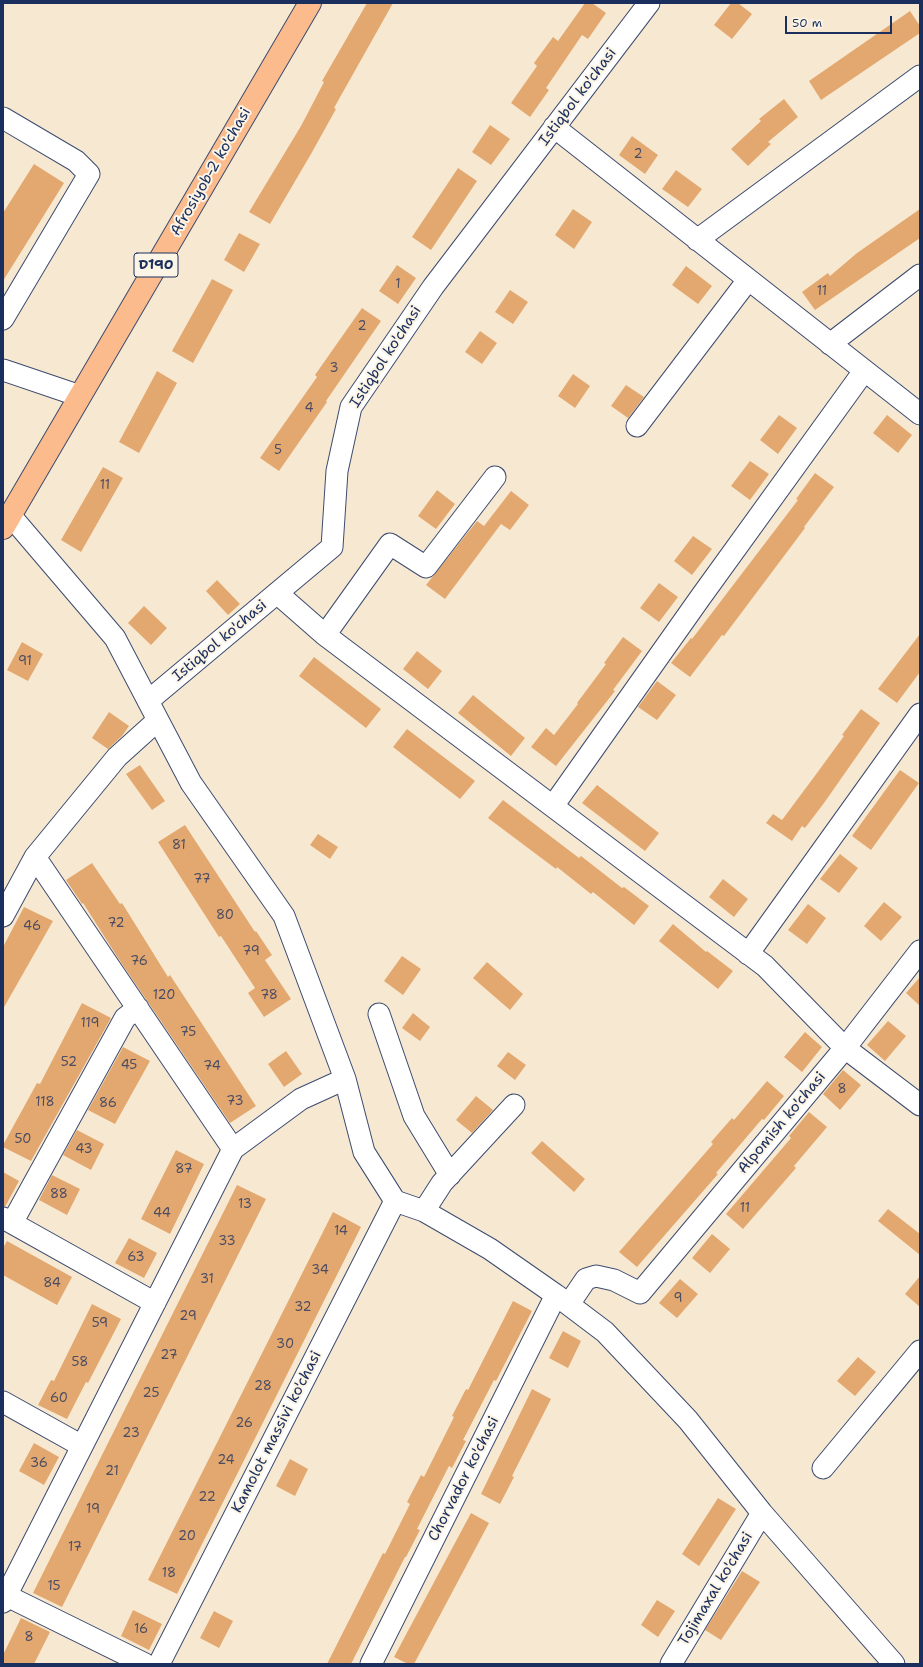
<!DOCTYPE html>
<html>
<head>
<meta charset="utf-8">
<style>
	body { margin:0 }
	#map { position:relative; width:923px; height:1667px; overflow:hidden; background:#f7e9d1; font-family:"Shantell Sans",sans-serif }
	canvas { display:block }
	.frame { position:absolute; inset:0; border:4px solid #1b2f5e; pointer-events:none }
	.scale { position:absolute; left:785px; top:16px; width:107px; height:18px; box-sizing:border-box; border:2px solid #1b2f5e; border-top:0; padding-left:5px; font-size:12px; line-height:14px; white-space:nowrap; color:#1b2f5e; -webkit-text-stroke:3px #fcf5e5; paint-order:stroke }
</style>
</head>
<body>
<div id="map">
<canvas width="923" height="1667"></canvas>
<div class="frame"></div>
<div class="scale">50 m</div>
</div>
<script>
const context = document.querySelector('canvas').getContext('2d');
context.lineJoin = 'round';
function fill(path, color) { context.fillStyle = color; context.fill(path, 'evenodd'); }
const shape = rows => new Path2D(rows.map(r => 'M' + r).join(''));
function trace(path, color, width, dash) { context.strokeStyle = color; context.lineWidth = width; context.lineCap = dash ? 'butt' : 'round'; context.setLineDash(dash || []); context.stroke(path); }
function label(font, color, halo, rows, align = 'center') {
  context.font = font + ' "Shantell Sans",sans-serif'; context.lineWidth = 4; context.setLineDash([]); context.textBaseline = 'middle'; context.strokeStyle = halo; context.fillStyle = color; for (const [text, x, y, turn = 0] of rows) {
    context.save(); context.translate(x, y); context.rotate((+turn || 0) * Math.PI / 180); context.textAlign = isNaN(turn) ? turn : align; if (halo) context.strokeText(text, 0, 0); context.fillText(text, 0, 0); context.restore();
  }
}
fill(shape([
	[367,3,393,3,334,108,336,109,311,154,270,224,249,212,301,126,324,82,322,81],
	[585,3,592,3,606,13,588,39,582,35,546,88,549,90,530,117,511,103,537,66,534,63,553,37,558,41],
	[731,3,738,3,752,14,732,39,714,25],
	[910,11,920,26,920,33,821,100,809,81],
	[784,99,798,117,768,142,771,144,748,166,731,149,761,121,759,119],
	[490,125,510,139,491,165,472,152],
	[632,136,658,155,645,174,619,155],
	[34,164,64,183,3,281,3,213],
	[458,168,477,181,431,250,412,237],
	[676,170,702,189,688,207,662,189],
	[573,209,592,222,574,249,555,235],
	[920,209,920,238,815,310,802,292,828,273,830,276,857,253],
	[239,233,260,244,244,272,224,260],
	[397,265,416,278,398,304,379,291],
	[686,266,712,286,698,304,672,285],
	[212,279,233,290,193,363,172,351],
	[510,290,528,302,513,324,495,312],
	[362,308,381,321,326,401,327,402,279,471,260,458,317,377,315,375],
	[480,331,497,343,482,364,465,352],
	[157,371,177,383,139,453,119,442],
	[573,374,590,386,575,408,558,396],
	[626,385,644,397,628,418,611,406],
	[779,415,797,428,778,454,760,440],
	[887,415,912,435,898,453,873,433],
	[750,461,769,474,750,500,731,486],
	[103,467,123,478,81,552,61,540],
	[815,473,834,487,804,527,805,528,724,636,722,635,690,677,671,663,691,638,692,639,798,500,796,499],
	[437,490,455,504,436,529,418,516],
	[511,491,529,505,510,530,501,524,445,599,426,585,477,521,484,526],
	[693,536,712,549,692,575,674,561],
	[217,580,240,604,228,615,206,591],
	[659,583,678,597,659,622,640,608],
	[144,606,167,628,151,645,128,623],
	[920,634,920,672,897,703,878,689],
	[623,637,642,651,613,690,615,691,556,766,531,747,546,728,554,735,578,704,577,703,606,664,604,663],
	[22,642,43,654,28,681,7,670],
	[417,651,442,671,428,689,403,669],
	[314,657,381,709,366,728,299,676],
	[657,681,676,695,657,720,638,707],
	[473,695,525,738,511,756,458,713],
	[861,709,880,723,824,803,805,828,802,826,792,841,766,823,773,814,782,820,817,773,844,736,842,735],
	[109,712,129,726,122,736,108,749,92,738],
	[407,729,475,781,460,799,393,747],
	[140,765,165,801,152,810,126,774],
	[900,770,919,783,871,850,852,836],
	[597,785,659,833,645,851,582,803],
	[503,800,579,858,581,856,622,888,624,887,649,906,634,925,593,892,591,894,557,867,556,869,488,818],
	[185,825,255,932,256,931,272,955,265,960,291,999,264,1017,248,993,255,988,221,936,219,937,158,842],
	[318,834,338,847,330,859,310,845],
	[840,854,858,868,839,893,820,879],
	[92,863,120,904,122,903,168,977,170,975,256,1106,230,1123,118,958,83,903,82,904,66,880],
	[723,879,748,899,734,917,709,897],
	[884,902,902,917,881,941,864,926],
	[808,904,826,918,807,944,788,930],
	[24,907,53,921,3,1009,3,947],
	[673,924,706,952,707,951,733,971,718,989,659,941],
	[402,956,421,969,403,995,384,981],
	[487,962,523,994,510,1010,473,978],
	[920,977,920,1006,906,993],
	[82,1003,111,1018,31,1161,3,1147,3,1145,37,1083,40,1084],
	[413,1013,430,1027,420,1041,402,1028],
	[888,1021,906,1036,885,1061,867,1045],
	[805,1032,822,1047,802,1072,784,1057],
	[123,1047,150,1061,115,1124,88,1110],
	[286,1051,302,1074,284,1087,268,1064],
	[508,1052,526,1065,515,1080,497,1066],
	[843,1070,861,1085,840,1110,823,1094],
	[767,1081,784,1096,764,1120,762,1119,716,1173,718,1174,637,1267,619,1252,713,1144,711,1142,732,1118,734,1120],
	[476,1096,493,1110,472,1133,456,1120],
	[809,1112,827,1127,794,1166,796,1168,743,1229,726,1214,791,1138,789,1136],
	[77,1130,104,1144,91,1170,63,1155],
	[542,1141,585,1179,574,1192,531,1153],
	[176,1150,204,1164,170,1234,141,1219],
	[3,1172,19,1181,5,1207,3,1206],
	[52,1175,80,1189,67,1215,39,1200],
	[237,1185,266,1199,62,1607,33,1593],
	[888,1209,920,1234,920,1255,878,1221],
	[333,1212,361,1227,177,1594,148,1580],
	[712,1234,730,1249,710,1273,692,1258],
	[129,1238,157,1253,144,1278,115,1263],
	[7,1241,72,1277,57,1305,3,1275,3,1248],
	[920,1276,920,1307,905,1294],
	[680,1279,698,1294,677,1318,659,1303],
	[513,1301,532,1311,496,1381,494,1380,463,1440,466,1441,452,1468,449,1466,417,1529,420,1530,406,1557,405,1557,351,1664,327,1664,383,1553,385,1554,410,1504,407,1502,421,1475,424,1477,454,1417,452,1416,466,1389,468,1390],
	[92,1304,121,1319,88,1383,86,1382,67,1419,38,1405,51,1380,54,1381],
	[563,1331,581,1341,568,1368,549,1358],
	[858,1357,876,1372,855,1396,837,1381],
	[532,1389,551,1399,512,1476,514,1477,500,1504,481,1494],
	[34,1443,59,1457,44,1485,19,1471],
	[290,1459,308,1469,295,1496,276,1486],
	[718,1498,736,1509,699,1566,682,1554],
	[471,1513,489,1523,414,1664,408,1664,394,1657],
	[742,1571,760,1582,721,1640,705,1630],
	[657,1600,675,1611,658,1637,641,1625],
	[133,1610,162,1624,149,1650,121,1636],
	[214,1611,233,1621,219,1648,200,1638],
	[21,1618,50,1632,34,1664,3,1664,3,1655]
]), '#e3a870');
const minor = shape([
	[3,118,76,161,89,174,3,319],
	[554,127,920,414],
	[697,240,920,76],
	[830,344,920,275],
	[3,370,80,396],
	[637,426,748,280],
	[10,515,115,638,191,783,284,916,345,1079,364,1152,395,1201,424,1211,490,1249,556,1295,605,1332,688,1420,762,1513,894,1664],
	[277,593,325,635,765,966,845,1048,920,1105],
	[325,635,390,544,426,567,495,477],
	[148,701,332,547,337,471,351,407,433,287,649,3],
	[553,806,700,598,864,371],
	[35,857,233,1149],
	[3,916,35,857,117,757,158,720],
	[748,954,920,714],
	[379,1014,414,1116,450,1175],
	[424,1211,442,1183,514,1105],
	[3,1218,155,1303],
	[12,1223,125,1018,138,1008],
	[569,1304,586,1279,596,1276,614,1280,640,1293,845,1048,920,951],
	[3,1402,82,1446],
	[823,1468,920,1351],
	[3,1594,145,1664],
	[3,1602,233,1149,301,1099,345,1079],
	[159,1664,395,1201],
	[371,1664,556,1295],
	[671,1664,762,1513]
]);
const major = shape([
	[3,528,310,3]
]);
trace(minor, '#3c4b6f', 23);
trace(major, '#3c4b6f', 24);
trace(minor, '#fff', 21);
trace(major, '#fbbb8c', 22);
label('13px', '#4d4d62', null, [
	["2",638,155],
	["1",398,285],
	["11",822,292],
	["2",362,327],
	["3",334,369],
	["4",309,409],
	["5",278,451],
	["11",105,486],
	["91",25,662],
	["81",179,846],
	["77",202,880],
	["80",225,916],
	["72",116,924],
	["46",32,927],
	["79",251,952],
	["76",139,962],
	["120",164,996],
	["78",269,996],
	["119",90,1024],
	["75",188,1033],
	["52",69,1063],
	["45",129,1066],
	["74",212,1067],
	["8",842,1090],
	["73",235,1102],
	["118",45,1103],
	["86",108,1104],
	["50",23,1140],
	["43",84,1150],
	["87",184,1170],
	["88",59,1195],
	["13",245,1205],
	["11",745,1209],
	["44",162,1214],
	["14",341,1232],
	["33",227,1242],
	["63",136,1258],
	["34",320,1271],
	["31",207,1280],
	["84",52,1284],
	["9",678,1299],
	["32",303,1308],
	["29",188,1317],
	["59",100,1324],
	["30",285,1345],
	["27",169,1356],
	["58",80,1363],
	["28",263,1387],
	["25",151,1394],
	["60",59,1399],
	["26",244,1424],
	["23",131,1434],
	["24",226,1461],
	["36",39,1464],
	["21",112,1472],
	["22",207,1498],
	["19",93,1510],
	["20",187,1537],
	["17",75,1548],
	["18",169,1574],
	["15",54,1587],
	["16",141,1630],
	["8",29,1638]
]);
for (const [x, y, w] of [
	[156,265,44]
]) { const box = new Path2D(); box.roundRect(x - w / 2, y - 12, w, 24, 3); context.fillStyle = '#fcf5e5'; context.fill(box); trace(box, '#1b2f5e', 1); }
label('bold 14px', '#1b2f5e', null, [
	["D190",156,265]
]);
label('15px', '#1b2f5e', '#fcf5e5', [
	["Istiqbol ko'chasi",578,97,-53],
	["Afrosiyob-2 ko'chasi",211,172,-60],
	["Istiqbol ko'chasi",386,357,-57],
	["Istiqbol ko'chasi",220,641,-40],
	["Alpomish ko'chasi",782,1123,-50],
	["Kamolot massivi ko'chasi",277,1432,-63],
	["Chorvador ko'chasi",464,1479,-63],
	["Tojimaxal ko'chasi",716,1589,-59]
]);
</script>
</body>
</html>
